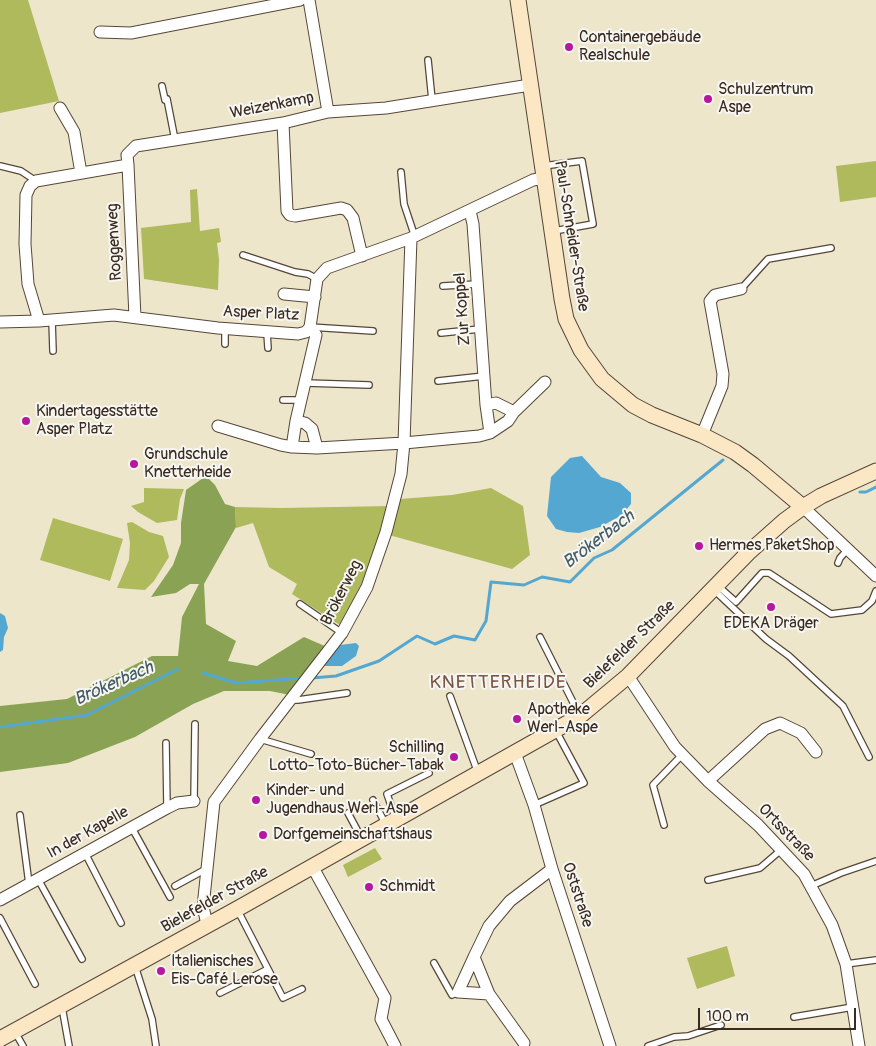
<!DOCTYPE html>
<html>
<head>
<meta charset="utf-8">
<style>
	body { margin:0 }
	#map { position:relative; width:876px; height:1046px; overflow:hidden; background:#ede6cb; font-family:Pangolin,sans-serif }
	canvas { display:block }
	.scale { position:absolute; left:698px; top:1008px; width:158px; height:22px; box-sizing:border-box; border:2px solid #3b2a1e; border-top:0; padding-left:6px; font-size:15px; line-height:18px; white-space:nowrap; color:#3b2a1e; -webkit-text-stroke:4px #f6f6f2; paint-order:stroke }
</style>
</head>
<body>
<div id="map">
<canvas width="876" height="1046"></canvas>
<div class="scale">100 m</div>
</div>
<script>
const context = document.querySelector('canvas').getContext('2d');
context.lineJoin = 'round';
function fill(path, color) { context.fillStyle = color; context.fill(path, 'evenodd'); }
const shape = rows => new Path2D(rows.map(r => 'M' + r).join(''));
function trace(path, color, width, dash) { context.strokeStyle = color; context.lineWidth = width; context.lineCap = dash ? 'butt' : 'round'; context.setLineDash(dash || []); context.stroke(path); }
function label(font, color, halo, rows, align = 'center') {
  context.font = font + ' Pangolin,sans-serif'; context.lineWidth = 4; context.setLineDash([]); context.textBaseline = 'middle'; context.strokeStyle = halo; context.fillStyle = color; for (const [text, x, y, turn = 0] of rows) {
    context.save(); context.translate(x, y); context.rotate((+turn || 0) * Math.PI / 180); context.textAlign = isNaN(turn) ? turn : align; if (halo) context.strokeText(text, 0, 0); context.fillText(text, 0, 0); context.restore();
  }
}
fill(shape([
	[0,0,28,0,59,101,0,113],
	[876,161,876,197,840,202,836,166],
	[197,189,200,231,219,228,221,242,217,243,219,259,218,290,144,279,141,228,191,222,190,190],
	[144,488,184,489,180,499,177,520,157,523,138,512,131,506,144,502],
	[491,488,523,506,530,555,512,569,389,535,400,499,452,495],
	[391,506,365,586,340,625,292,594,297,584,269,567,253,523,236,528,235,507,281,508],
	[53,518,123,539,110,581,40,560],
	[132,522,149,532,163,536,169,557,154,581,145,590,117,588,129,560,130,543,127,523],
	[375,848,382,859,348,877,343,865],
	[727,946,735,976,697,989,687,958]
]), '#aeba5c');
fill(shape([
	[206,476,215,485,225,504,235,507,236,527,204,584,206,624,236,641,228,661,257,666,304,637,327,647,290,695,270,691,224,691,193,704,135,737,68,763,0,772,0,706,67,699,152,656,178,656,182,617,199,584,190,584,176,593,151,597,173,565,181,543,181,523,186,490]
]), '#8aa254');
fill(shape([
	[582,456,601,477,620,483,631,493,631,504,622,515,600,527,579,533,567,532,556,529,547,516,551,477,570,458],
	[0,613,5,616,8,628,4,637,3,650,0,652],
	[356,643,359,646,356,656,342,666,324,666,340,645]
]), '#54a7d0');
trace(shape([
	[860,492,866,492,876,487],
	[203,673,237,683,303,678],
	[312,678,336,676,379,661,417,636,435,644,454,636,475,640,486,621,491,582,524,585,542,577,570,582,594,558,612,550,723,460],
	[0,727,87,715,178,669]
]), '#54a7d0', 3);
const lane = shape([
	[428,60,432,100],
	[162,86,165,100,167,99,175,140],
	[0,166,21,171,36,181],
	[543,166,582,161,593,224,554,231],
	[401,172,404,204,415,237],
	[243,255,295,272,308,274,317,279],
	[443,286,477,284],
	[741,289,768,259,831,248],
	[52,320,53,351],
	[310,327,373,331],
	[267,333,268,348],
	[441,333,480,329],
	[225,344,225,329],
	[438,381,484,376],
	[306,383,369,385],
	[283,400,301,400],
	[838,563,840,558,848,549],
	[717,585,736,602,762,573,769,573,831,614,862,610,872,601,876,591],
	[713,589,766,639,789,656,843,706,869,757],
	[300,604,342,633],
	[540,637,580,716],
	[450,696,478,773],
	[291,700,298,700,347,693],
	[260,739,311,754],
	[166,743,167,808],
	[373,800,385,823],
	[194,801,195,724],
	[534,805,584,783,556,731],
	[348,813,362,839],
	[20,815,29,884],
	[395,817,387,794,429,773],
	[664,825,653,785,682,755],
	[132,828,170,897],
	[85,853,121,923],
	[38,879,82,959],
	[708,880,760,868,781,850],
	[175,886,208,868],
	[811,886,841,873,876,861],
	[237,909,283,998,302,989],
	[0,918,35,984],
	[434,963,452,995,458,992],
	[846,964,876,960],
	[135,966,152,1019,156,1046],
	[220,993,268,969],
	[62,1007,69,1046],
	[794,1017,853,1007],
	[15,1032,23,1046],
	[648,1046,674,1037,688,1036,721,1025]
]);
const street = shape([
	[309,0,328,112],
	[100,32,131,33,300,0],
	[60,108,74,132,81,173],
	[283,123,287,211,290,215,295,216,341,208,347,210,353,218,362,256],
	[128,165,135,317],
	[470,211,473,224,486,405,490,433],
	[284,294,315,297],
	[39,321,28,284,25,244,26,195,30,186,36,181,128,165,127,155,136,146,283,123,328,112,386,108,530,85],
	[0,322,39,321,114,315,218,328,298,334,306,332,310,327,317,279,327,268,411,238,533,180,544,178],
	[486,405,496,403,514,412],
	[296,421,316,335,310,327],
	[218,426,281,445,292,447,296,421,305,423,312,429,317,448,404,443,479,436,490,433,508,421,514,412,545,382],
	[702,435,722,386,723,374,710,301,715,295,741,289],
	[292,447,317,448],
	[803,507,876,576],
	[628,676,675,747,708,781,758,825,804,874,832,925,846,964,859,1046],
	[515,753,534,805,552,869,610,1046],
	[708,781,765,729,780,723,801,733,816,752],
	[312,866,385,998,381,1019,395,1046],
	[0,900,167,808,177,803,194,801],
	[207,924,203,907,214,802,260,739,342,633,367,587,386,532,401,474,404,443,411,238],
	[474,957,458,992,489,994],
	[524,1043,489,994,474,957,489,926,510,901,552,869]
]);
const secondary = shape([
	[518,0,562,299,566,319,581,350,602,379,633,405,652,415,702,435,735,452,753,465,803,507],
	[0,1039,237,909,580,716,628,676,748,553,784,521,803,507,821,496,876,471]
]);
trace(lane, '#564638', 8);
trace(street, '#564638', 13);
trace(secondary, '#564638', 17);
trace(lane, '#fff', 5.5);
trace(street, '#fff', 11);
trace(secondary, '#fbe7c3', 15);
for (const [x, y, r, color] of [
	[569,47,5,"#b5179e"],
	[708,99,5,"#b5179e"],
	[26,421,5,"#b5179e"],
	[134,464,5,"#b5179e"],
	[699,546,5,"#b5179e"],
	[771,607,5,"#b5179e"],
	[517,719,5,"#b5179e"],
	[454,757,5,"#b5179e"],
	[256,800,5,"#b5179e"],
	[263,835,5,"#b5179e"],
	[369,887,5,"#b5179e"],
	[161,971,5,"#b5179e"]
]) { const dot = new Path2D(); dot.arc(x, y, r, 0, 2 * Math.PI); context.fillStyle = color; context.fill(dot); trace(dot, '#f6f6f2', 2); }
label('16px', '#3b2a1e', '#f6f6f2', [
	["Containergebäude",579,38],
	["Realschule",579,56],
	["Schulzentrum",718,90],
	["Aspe",718,108],
	["Kindertagesstätte",36,412],
	["Asper Platz",36,430],
	["Grundschule",144,455],
	["Knetterheide",144,473],
	["Hermes PaketShop",709,546],
	["EDEKA Dräger",771,624,"center"],
	["Apotheke",527,710],
	["Werl-Aspe",527,728],
	["Schilling",444,748,"right"],
	["Lotto-Toto-Bücher-Tabak",444,766,"right"],
	["Kinder- und",266,791],
	["Jugendhaus Werl-Aspe",266,809],
	["Dorfgemeinschaftshaus",273,835],
	["Schmidt",379,887],
	["Italienisches",171,962],
	["Eis-Café Lerose",171,980]
], 'left');
label('16px', '#3b2a1e', '#f6f6f2', [
	["Weizenkamp",272,106,-11],
	["Paul-Schneider-Straße",571,236,81],
	["Roggenweg",115,242,-93],
	["Zur Koppel",463,309,-94],
	["Asper Platz",261,314,3],
	["Brökerweg",342,593,-63],
	["Bielefelder Straße",630,645,-44],
	["In der Kapelle",88,833,-29],
	["Ortsstraße",786,833,46],
	["Oststraße",577,895,72],
	["Bielefelder Straße",215,900,-29]
]);
label('italic 18px', '#455c65', '#f6f6f2', [
	["Brökerbach",599,540,-37],
	["Brökerbach",114,684,-24]
]);
context.letterSpacing = '1px';
label('19px', '#7a5343', '#f6f6f2', [
	["KNETTERHEIDE",498,683]
]);
context.letterSpacing = '0px';
</script>
</body>
</html>
